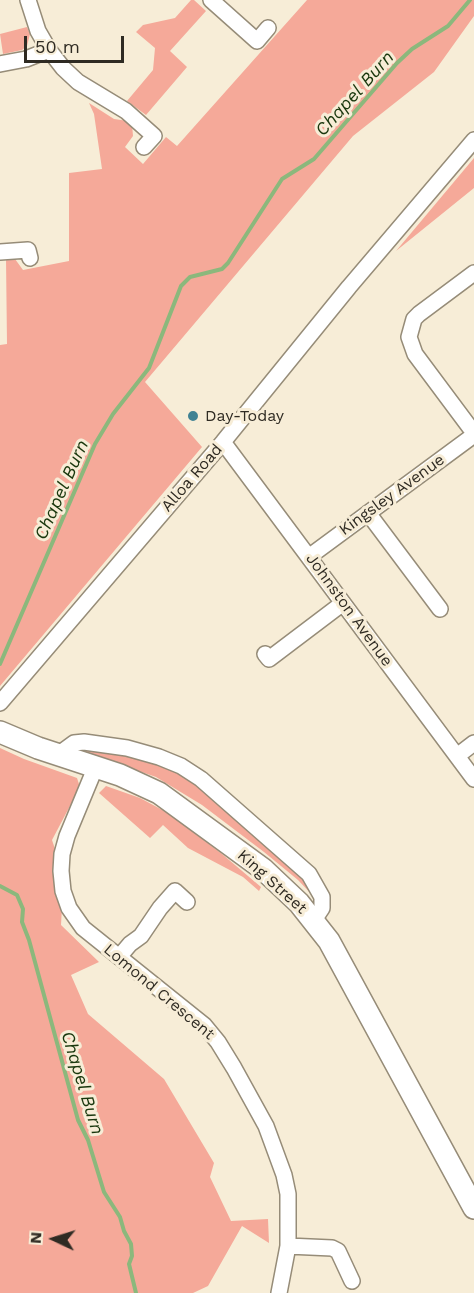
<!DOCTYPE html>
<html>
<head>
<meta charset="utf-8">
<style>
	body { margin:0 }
	#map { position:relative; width:474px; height:1293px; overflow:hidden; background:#f7edd7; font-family:"Work Sans",sans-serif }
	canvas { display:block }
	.north { position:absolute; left:24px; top:1209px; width:60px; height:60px; -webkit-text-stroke:4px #f7edd7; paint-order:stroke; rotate:274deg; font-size:16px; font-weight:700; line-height:24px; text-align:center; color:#2f2b23 }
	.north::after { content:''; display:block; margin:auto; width:21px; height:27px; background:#2f2b23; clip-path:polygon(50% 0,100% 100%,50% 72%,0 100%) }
	.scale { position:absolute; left:24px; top:36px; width:100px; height:27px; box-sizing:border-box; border:3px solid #2f2b23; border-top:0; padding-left:8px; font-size:18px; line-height:21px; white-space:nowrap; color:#2f2b23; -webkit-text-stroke:4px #f7edd7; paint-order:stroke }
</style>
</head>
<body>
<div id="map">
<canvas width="474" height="1293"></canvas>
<div class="north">N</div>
<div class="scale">50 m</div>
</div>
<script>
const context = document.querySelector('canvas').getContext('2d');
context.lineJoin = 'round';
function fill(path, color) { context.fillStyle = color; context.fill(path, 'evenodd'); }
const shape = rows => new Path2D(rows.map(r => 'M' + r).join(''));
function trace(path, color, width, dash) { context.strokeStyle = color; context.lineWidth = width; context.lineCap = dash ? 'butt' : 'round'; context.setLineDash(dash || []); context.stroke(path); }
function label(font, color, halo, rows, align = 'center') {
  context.font = font + ' "Work Sans",sans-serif'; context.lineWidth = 6; context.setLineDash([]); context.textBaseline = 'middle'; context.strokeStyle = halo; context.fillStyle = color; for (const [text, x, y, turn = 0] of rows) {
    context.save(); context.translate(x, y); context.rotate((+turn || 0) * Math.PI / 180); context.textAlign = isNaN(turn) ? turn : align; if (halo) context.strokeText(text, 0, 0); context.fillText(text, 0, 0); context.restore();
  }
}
fill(shape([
	[191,0,194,0,206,11,170,51,187,67,146,115,127,101,153,70,155,48,136,32,143,25,175,18],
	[307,0,474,0,474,16,434,72,353,136,145,382,202,447,0,686,0,345,7,344,6,258,15,259,23,270,69,261,69,173,102,169,94,114,89,103,114,119,128,121,132,124,133,136,125,147,143,164,166,137,177,146],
	[27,27,30,34,27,46,22,50,3,54,0,34],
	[474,158,474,188,396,251],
	[83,746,139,755,183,771,310,885,316,899,298,880,264,852,202,805,156,777,81,751],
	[0,748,24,759,77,778,80,787,52,840,56,852,53,865,56,889,62,907,61,925,99,962,71,975,88,1014,164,1079,214,1163,210,1177,231,1221,268,1219,269,1243,242,1226,208,1286,193,1293,0,1293],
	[106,786,140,798,168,813,222,854,261,887,259,891,243,877,188,848,163,825,150,838,99,793]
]), '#f5a999');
trace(shape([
	[0,664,95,444,113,414,149,368,181,286,190,277,222,269,228,263,282,179,314,159,397,63,412,49,448,26,470,0],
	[0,886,17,895,23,909,22,922,29,940,78,1120,88,1140,104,1192,120,1217,124,1231,131,1244,132,1256,129,1264,136,1293]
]), '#8bb87c', 4);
const street = shape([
	[28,0,38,31,49,50,63,68,78,82,126,111,154,136,144,147],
	[211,0,257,41,268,28],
	[0,64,26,59,49,50],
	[0,252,28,250,30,258],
	[474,273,419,314,414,319,409,337,415,354,474,433],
	[223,442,474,779],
	[368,513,440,609],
	[310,556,474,435],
	[265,654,269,659,343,603],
	[0,703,223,442,349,287,474,140],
	[59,754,74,743,84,742,127,748,159,757,181,766,201,779,309,874,322,897,322,908,314,920],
	[457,756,474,743],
	[96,766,67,836,62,854,61,871,63,891,69,908,83,928,204,1025,218,1042,234,1068,266,1126,284,1175,288,1194,288,1246,279,1293],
	[119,957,130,944,141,936,160,908,175,891,187,902],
	[288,1246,332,1248,338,1251,352,1281]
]);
const secondary = shape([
	[0,732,38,748,120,775,159,793,263,869,299,903,329,941,474,1208]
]);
trace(street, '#968c78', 18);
trace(secondary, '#968c78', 24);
trace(street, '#fff', 15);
trace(secondary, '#fff', 21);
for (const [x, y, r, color] of [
	[193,416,6,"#408293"]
]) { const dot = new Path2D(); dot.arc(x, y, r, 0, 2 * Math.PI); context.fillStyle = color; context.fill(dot); trace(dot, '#f7edd7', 2); }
label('16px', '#2f2b23', '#f7edd7', [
	["Day-Today",205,416]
], 'left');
label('16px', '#2f2b23', '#f7edd7', [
	["Alloa Road",192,478,-49],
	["Kingsley Avenue",392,495,-36],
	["Johnston Avenue",349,610,54],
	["King Street",272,882,42],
	["Lomond Crescent",159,992,40]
]);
label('italic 18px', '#19370d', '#f7edd7', [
	["Chapel Burn",355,94,-48],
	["Chapel Burn",62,490,-66],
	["Chapel Burn",82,1083,73]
]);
</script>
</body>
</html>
